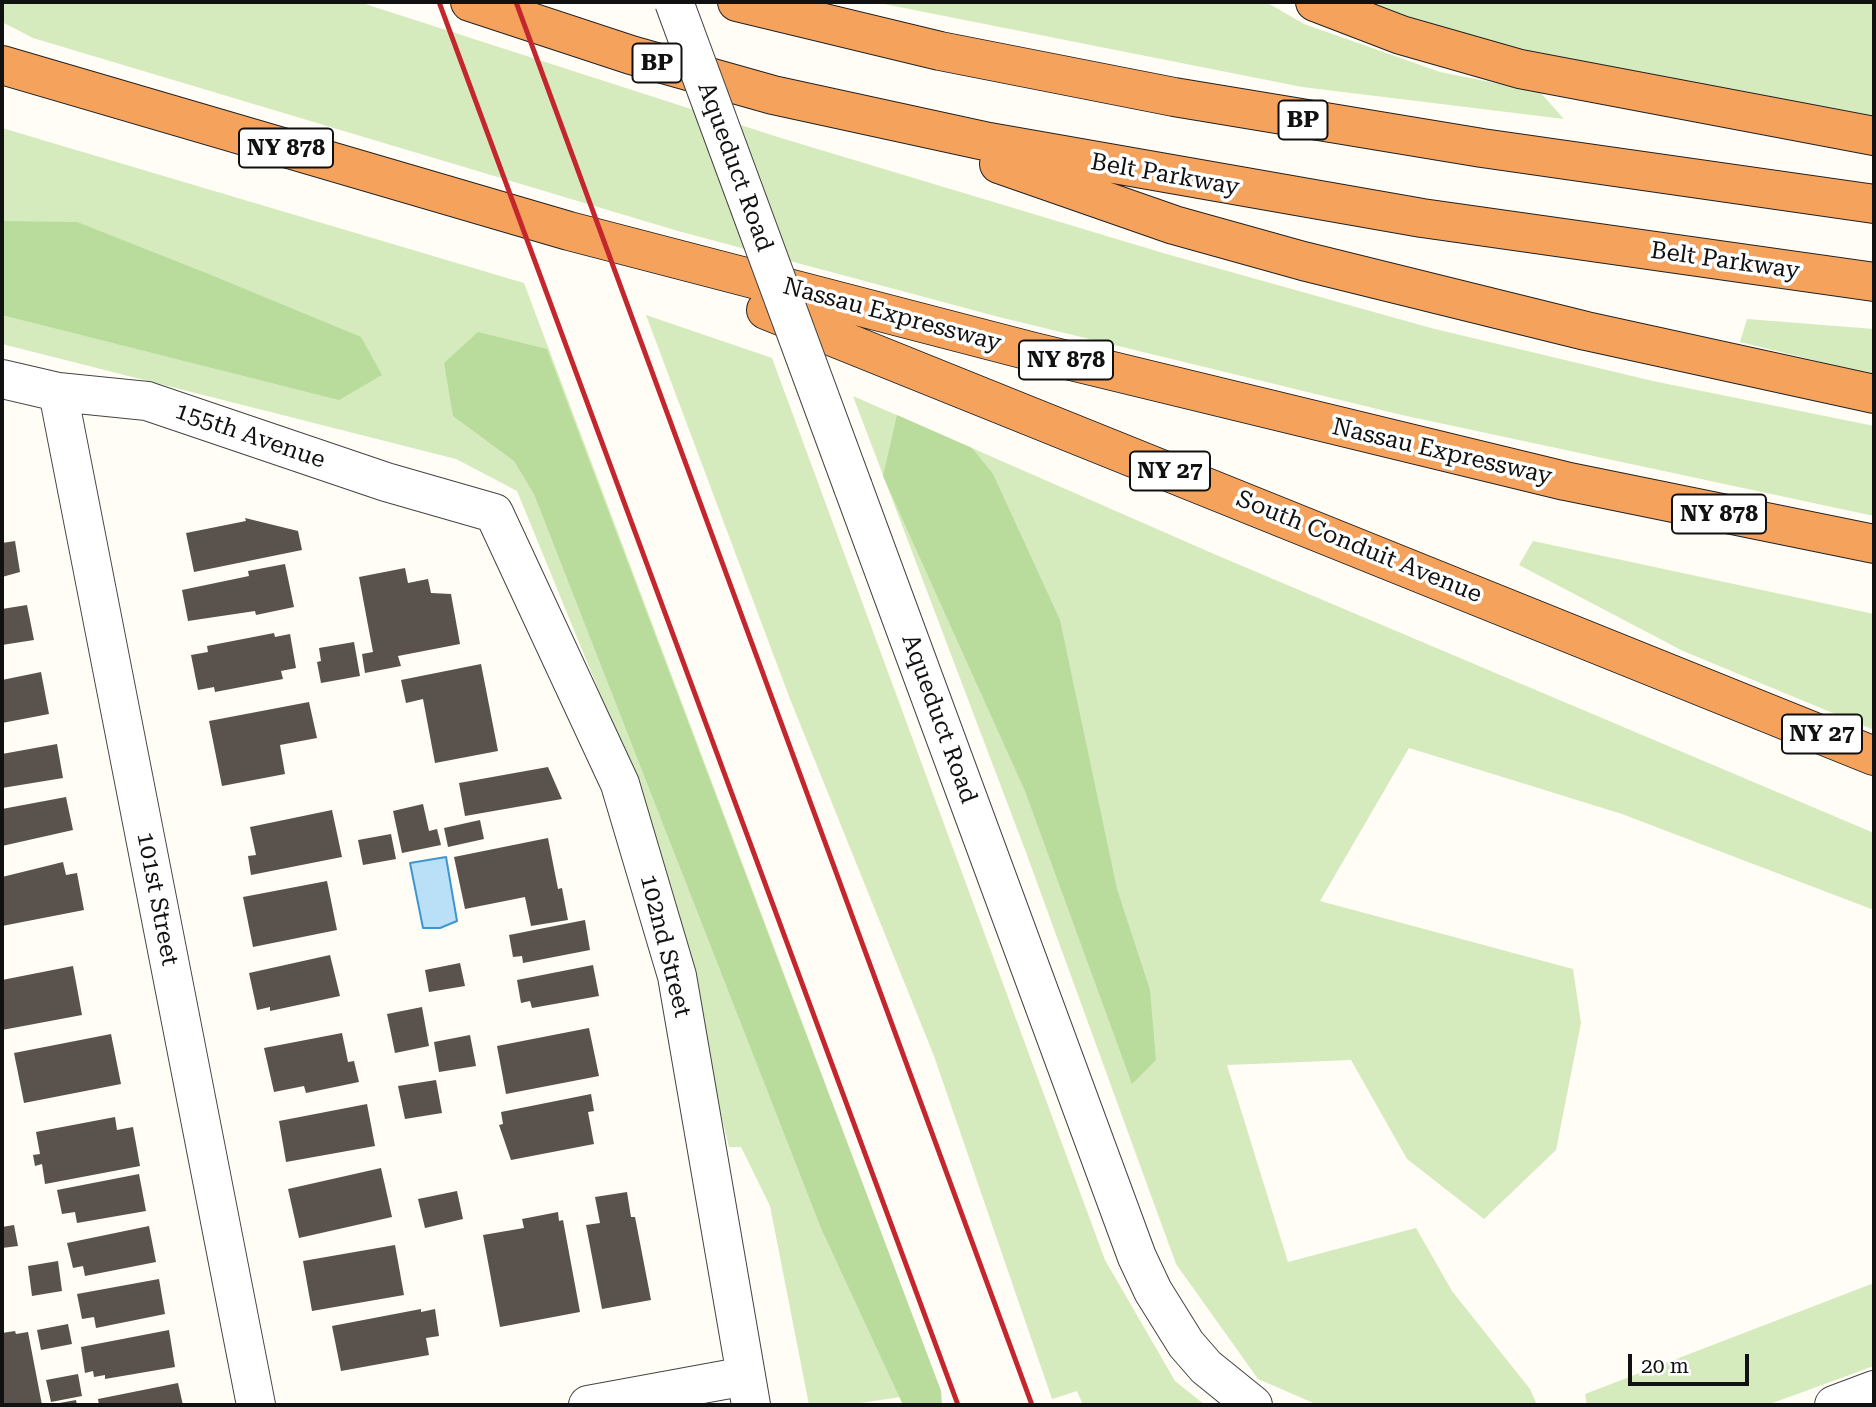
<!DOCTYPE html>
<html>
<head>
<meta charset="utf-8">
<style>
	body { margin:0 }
	#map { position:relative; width:1876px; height:1407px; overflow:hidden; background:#fffdf5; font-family:"Roboto Serif",serif }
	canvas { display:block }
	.frame { position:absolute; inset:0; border:4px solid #111; pointer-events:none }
	.scale { position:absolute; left:1628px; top:1354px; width:121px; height:32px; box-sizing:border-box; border:4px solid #111; border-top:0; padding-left:9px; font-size:21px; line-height:24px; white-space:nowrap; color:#111; -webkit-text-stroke:5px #fff; paint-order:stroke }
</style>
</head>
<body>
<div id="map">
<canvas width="1876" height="1407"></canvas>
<div class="frame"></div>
<div class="scale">20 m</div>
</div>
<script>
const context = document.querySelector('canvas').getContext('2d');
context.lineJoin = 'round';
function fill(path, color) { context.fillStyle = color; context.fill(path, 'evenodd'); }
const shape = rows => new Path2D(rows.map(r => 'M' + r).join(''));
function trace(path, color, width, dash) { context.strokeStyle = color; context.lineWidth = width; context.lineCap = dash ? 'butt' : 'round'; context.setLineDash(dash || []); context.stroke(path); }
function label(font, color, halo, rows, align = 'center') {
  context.font = font + ' "Roboto Serif",serif'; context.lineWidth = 7; context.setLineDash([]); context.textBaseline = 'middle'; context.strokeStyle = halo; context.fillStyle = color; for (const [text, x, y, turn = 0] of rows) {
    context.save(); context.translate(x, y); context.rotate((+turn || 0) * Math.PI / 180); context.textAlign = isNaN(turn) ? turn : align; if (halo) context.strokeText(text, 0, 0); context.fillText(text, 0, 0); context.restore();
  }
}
fill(shape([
	[2,2,359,2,781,138,1163,253,1431,328,1653,381,1874,426,1874,516,1402,415,999,317,678,231,33,38,2,22],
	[874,2,1266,2,1304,24,1440,72,1540,92,1564,119,1302,87],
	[1370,2,1874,2,1874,123,1509,54],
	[2,128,524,283,941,1391,847,1405,809,1405,770,1206,741,1147,729,1147,642,796,517,491,456,459,2,344],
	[646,315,772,358,1105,1260,1175,1381,1205,1405,1083,1405,1077,1391,1052,1399,934,1056,790,699],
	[1747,319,1874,329,1874,375,1740,342],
	[853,396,1214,554,1874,833,1874,910,1622,814,1409,748,1320,901,1573,969,1581,1023,1556,1150,1484,1219,1407,1159,1351,1060,1227,1065,1288,1262,1416,1228,1452,1291,1530,1389,1537,1405,1318,1405,1258,1379,1176,1264,1027,855],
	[1533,541,1874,614,1874,730,1683,651,1519,565],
	[1874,1283,1874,1366,1767,1405,1587,1405,1585,1394]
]), '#d5ebbd');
fill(shape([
	[2,221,77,222,211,275,361,337,382,375,339,400,2,315],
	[478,332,547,349,941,1391,942,1405,903,1405,821,1228,534,494,514,461,453,416,444,363],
	[897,415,972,448,993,474,1060,620,1117,889,1150,990,1156,1060,1132,1084,1025,791,883,476]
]), '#b9dc9c');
const water = shape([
	[446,857,457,921,440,928,423,928,410,863,446,857]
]);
fill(water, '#b9e0f7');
trace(water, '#3f96cf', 2);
fill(shape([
	[245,518,298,531,302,550,194,572,186,533,246,521],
	[15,541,20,572,2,577,2,543],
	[285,564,294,607,256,615,255,611,188,621,182,590,249,576,248,571],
	[405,568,408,583,428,579,431,593,451,594,460,644,398,656,401,666,365,673,362,654,373,652,359,577],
	[27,605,34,640,2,645,2,609],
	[274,633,275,637,290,634,296,668,281,671,283,679,215,692,214,687,198,690,191,655,208,652,207,646],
	[354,642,360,676,321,683,317,662,321,661,319,648],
	[481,664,498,751,435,763,423,699,406,703,401,680],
	[41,672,49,714,2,723,2,680],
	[309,702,317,738,280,745,285,774,222,786,209,721],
	[57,744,63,778,2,788,2,754],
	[548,767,562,799,465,816,459,783],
	[66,797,73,830,2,846,2,809],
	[423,804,429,831,437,829,441,845,402,853,393,811],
	[332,810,342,857,251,875,248,856,256,855,250,827],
	[480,820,484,839,448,847,444,828],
	[391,834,396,859,363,865,358,840],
	[548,838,558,889,562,888,568,920,531,926,525,897,465,909,454,857],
	[63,862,66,875,77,873,84,910,2,926,2,877],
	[327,881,337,930,253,947,243,897],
	[585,920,590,950,523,963,522,956,513,957,509,935],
	[330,955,340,996,270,1011,270,1007,257,1010,249,973],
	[460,963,465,986,429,992,425,970],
	[593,965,599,996,532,1008,530,1001,521,1003,517,980],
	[73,966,82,1015,2,1030,2,980],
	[422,1007,429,1046,395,1053,387,1014],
	[589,1028,599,1076,506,1094,497,1046],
	[342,1033,348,1062,354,1061,359,1082,306,1093,304,1086,274,1092,264,1048],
	[111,1034,121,1084,24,1103,14,1053],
	[470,1035,476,1066,439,1072,434,1042],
	[436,1080,442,1113,405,1119,398,1086],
	[591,1094,594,1111,588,1112,594,1144,511,1160,499,1125,503,1124,501,1112],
	[367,1104,375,1146,286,1162,279,1121],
	[115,1117,117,1130,133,1127,140,1166,45,1184,42,1164,35,1166,33,1155,40,1154,36,1132],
	[381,1168,392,1217,299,1238,288,1189],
	[139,1174,146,1211,77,1223,75,1212,62,1214,57,1190],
	[457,1191,463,1219,425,1228,418,1199],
	[627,1192,631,1217,635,1217,651,1300,602,1309,586,1225,600,1223,595,1197],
	[558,1212,559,1221,563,1220,580,1312,500,1327,483,1235,524,1228,522,1219],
	[14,1225,18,1246,2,1248,2,1227],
	[149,1226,156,1262,85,1276,83,1266,73,1268,67,1243],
	[395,1245,404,1295,312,1311,303,1261],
	[58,1261,62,1291,32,1296,28,1266],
	[159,1279,165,1314,96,1328,94,1317,82,1319,77,1294],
	[421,1309,421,1312,435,1309,439,1336,426,1338,429,1355,341,1371,332,1326],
	[68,1324,72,1344,41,1350,37,1330],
	[169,1330,175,1367,105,1379,105,1375,94,1377,93,1371,85,1373,81,1347],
	[15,1331,16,1334,28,1332,42,1405,2,1405,2,1333],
	[78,1374,82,1396,51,1402,46,1380],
	[178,1383,183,1405,99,1405,98,1399],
	[76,1400,77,1405,54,1405,54,1404]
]), '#5a524d');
const minor = shape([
	[2,379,58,392,147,401,386,482,494,513,620,784,677,976,751,1405],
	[58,392,256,1405],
	[853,487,1137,1257,1153,1291,1186,1344,1206,1367,1253,1405],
	[588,1405,746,1376],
	[1834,1405,1874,1390]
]);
const highway = shape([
	[470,2,631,55,773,95,989,142,1422,218,1874,282],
	[737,2,940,51,1174,97,1482,148,1874,204],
	[1315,2,1401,35,1520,69,1874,136],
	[2,65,569,231,1030,351,1565,481,1874,544],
	[999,164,1174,225,1303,261,1586,331,1874,394],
	[766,310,1874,756]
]);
trace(minor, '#444', 40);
trace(highway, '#222', 40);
trace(minor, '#fff', 38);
trace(highway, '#f5a25d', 38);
trace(shape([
	[439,2,958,1405],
	[516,2,1032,1405]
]), '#c4262e', 5);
const minorBridge = shape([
	[674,2,853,487]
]);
trace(minorBridge, '#444', 40, []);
trace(minorBridge, '#fff', 38);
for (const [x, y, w] of [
	[657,63,49],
	[1303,120,49],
	[286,148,94],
	[1066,360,94],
	[1170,471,80],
	[1719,514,94],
	[1822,734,80]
]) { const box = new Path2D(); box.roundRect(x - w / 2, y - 19.5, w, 39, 5); context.fillStyle = '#fff'; context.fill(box); trace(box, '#111', 2); }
label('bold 23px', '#111', null, [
	["BP",657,63],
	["BP",1303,120],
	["NY 878",286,148],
	["NY 878",1066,360],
	["NY 27",1170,471],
	["NY 878",1719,514],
	["NY 27",1822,734]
]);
label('24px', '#111', '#fff', [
	["Aqueduct Road",735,167,70],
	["Belt Parkway",1165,175,10],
	["Belt Parkway",1725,261,8],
	["Nassau Expressway",892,315,15],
	["155th Avenue",250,436,19],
	["Nassau Expressway",1442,452,13],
	["South Conduit Avenue",1359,547,22],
	["Aqueduct Road",939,719,70],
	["101st Street",157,899,79],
	["102nd Street",665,946,76]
]);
</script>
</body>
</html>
